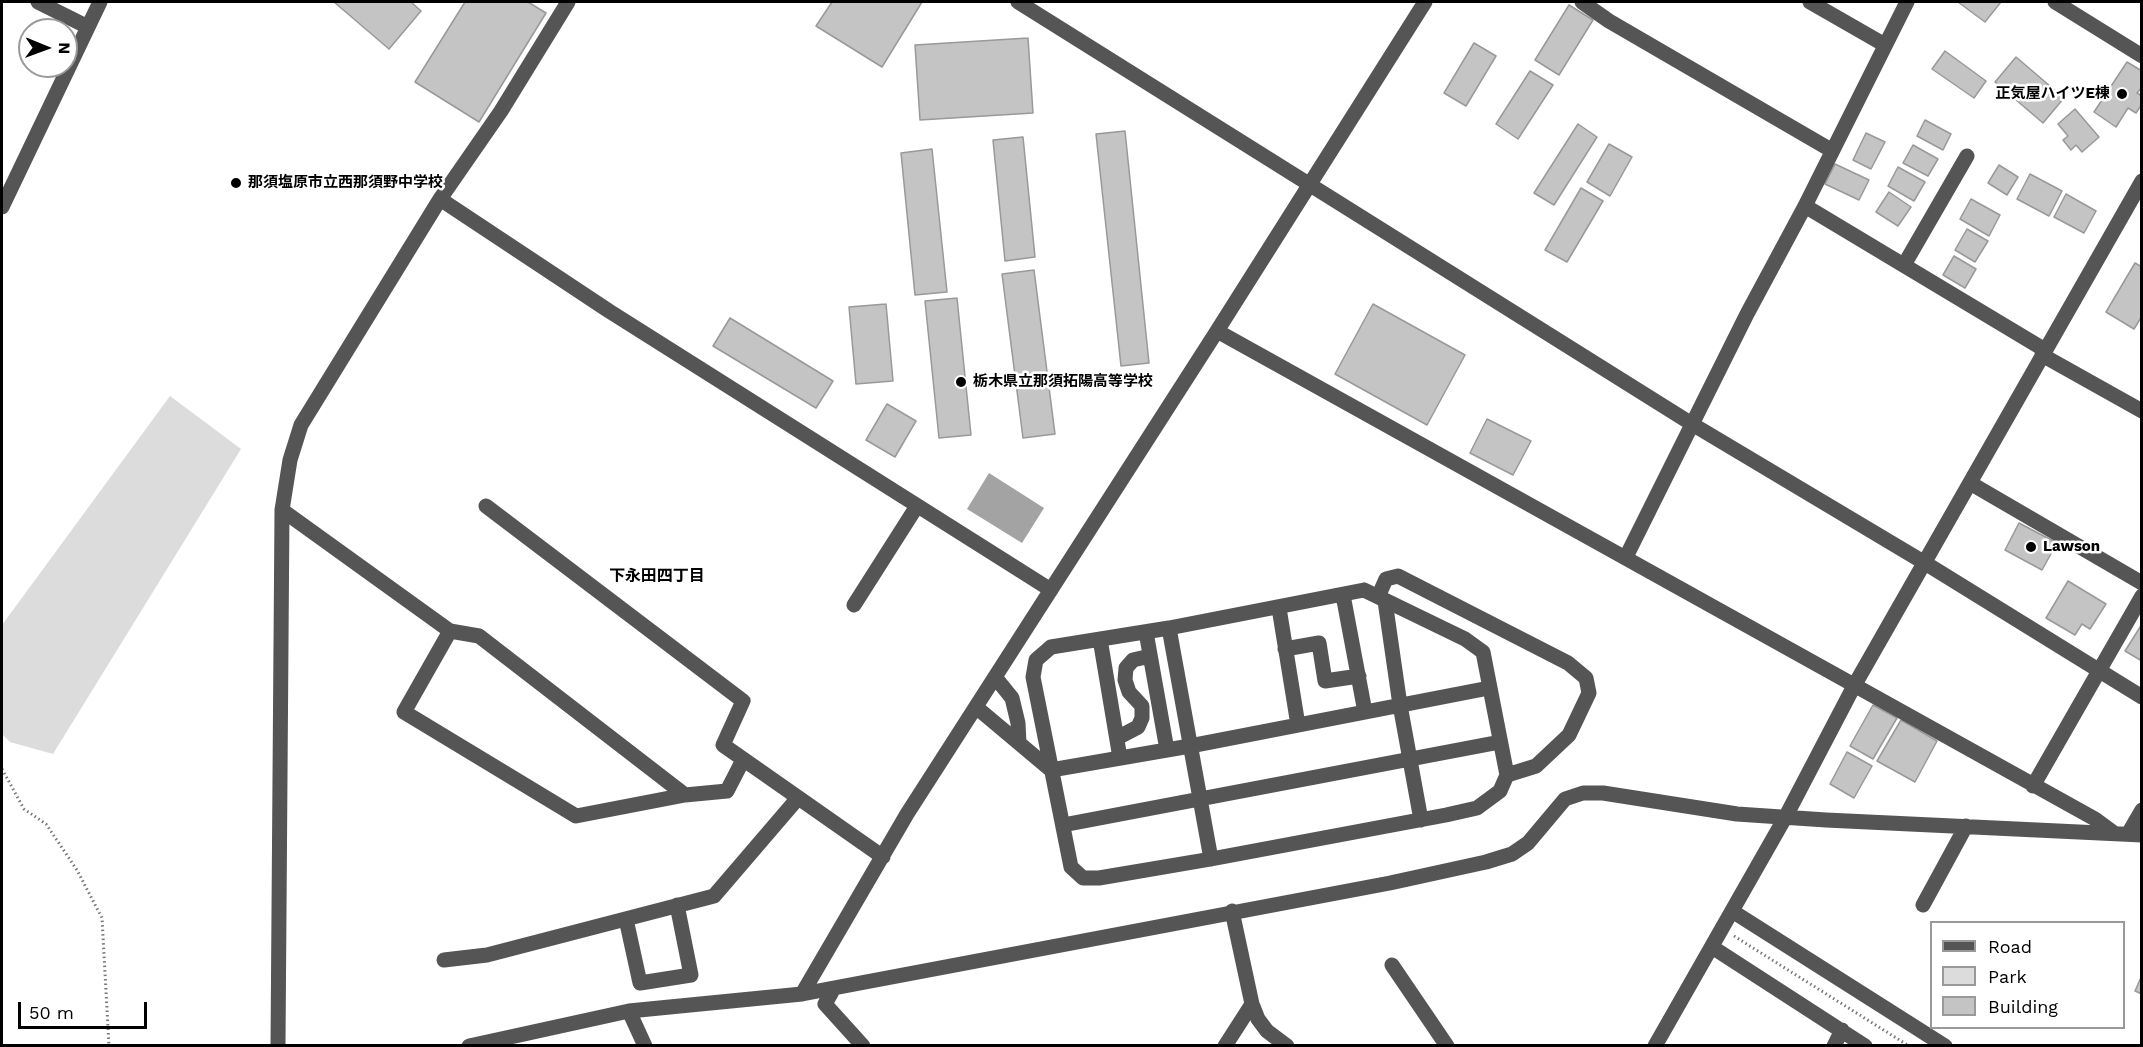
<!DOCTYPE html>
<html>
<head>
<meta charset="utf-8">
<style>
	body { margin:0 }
	#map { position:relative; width:2143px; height:1047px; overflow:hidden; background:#fff; font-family:"Work Sans",sans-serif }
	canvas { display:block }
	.frame { position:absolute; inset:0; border:3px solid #000; pointer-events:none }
	.legend { position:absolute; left:1930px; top:921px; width:195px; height:108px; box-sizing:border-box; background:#fff; border:2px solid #999; margin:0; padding:8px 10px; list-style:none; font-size:18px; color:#000 }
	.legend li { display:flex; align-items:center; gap:12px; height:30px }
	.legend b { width:30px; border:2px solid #999 }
	.north { position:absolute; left:18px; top:18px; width:60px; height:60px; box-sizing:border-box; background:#fff; border:2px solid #999; border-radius:50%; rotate:91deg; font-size:16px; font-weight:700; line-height:24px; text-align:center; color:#000 }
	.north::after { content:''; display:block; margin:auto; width:21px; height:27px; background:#000; clip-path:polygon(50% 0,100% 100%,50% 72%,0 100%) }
	.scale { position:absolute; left:18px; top:1002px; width:129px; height:27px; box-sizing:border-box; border:3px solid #000; border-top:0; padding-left:8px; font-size:18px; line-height:21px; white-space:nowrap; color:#000; -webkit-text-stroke:4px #fff; paint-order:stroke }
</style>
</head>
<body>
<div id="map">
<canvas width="2143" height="1047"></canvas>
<div class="frame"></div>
<ul class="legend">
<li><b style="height:8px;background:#555"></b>Road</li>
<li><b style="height:16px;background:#dcdcdc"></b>Park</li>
<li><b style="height:16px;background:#c4c4c4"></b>Building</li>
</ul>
<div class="north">N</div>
<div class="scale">50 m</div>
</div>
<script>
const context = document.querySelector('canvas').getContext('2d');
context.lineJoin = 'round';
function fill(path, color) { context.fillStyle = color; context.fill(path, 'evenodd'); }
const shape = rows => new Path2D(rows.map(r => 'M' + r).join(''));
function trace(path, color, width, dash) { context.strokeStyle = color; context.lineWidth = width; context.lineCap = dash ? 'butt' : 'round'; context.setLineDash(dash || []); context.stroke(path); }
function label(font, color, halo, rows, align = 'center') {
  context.font = font + ' "Work Sans","Noto Sans JP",sans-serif'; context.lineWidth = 5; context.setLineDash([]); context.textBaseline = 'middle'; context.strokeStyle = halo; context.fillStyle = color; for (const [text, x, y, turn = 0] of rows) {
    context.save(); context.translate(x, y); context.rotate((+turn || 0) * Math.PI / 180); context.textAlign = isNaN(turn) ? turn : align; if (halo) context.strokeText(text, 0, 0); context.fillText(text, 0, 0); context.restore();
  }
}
fill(shape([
	[170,396,241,449,53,754,10,742,2,734,2,625]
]), '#dcdcdc');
fill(shape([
	[989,473,1044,508,1022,543,967,509]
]), '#a3a3a3');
const building = shape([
	[334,2,411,2,421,11,389,49,334,2],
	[465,2,528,2,546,13,479,122,415,82,465,2],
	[832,2,922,2,882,67,816,26,832,2],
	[1958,2,2001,2,1985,22,1958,2],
	[1569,5,1593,20,1559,75,1535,60,1569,5],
	[1028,38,1033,113,920,120,915,45,1028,38],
	[1474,43,1496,56,1466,106,1444,93,1474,43],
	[1945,51,1986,81,1974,98,1932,69,1945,51],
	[2016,57,2064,98,2043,123,1995,82,2016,57],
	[2127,62,2142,71,2142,87,2137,93,2142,96,2142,104,2136,113,2128,108,2116,127,2094,112,2127,62],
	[1530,71,1553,85,1518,139,1496,124,1530,71],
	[2075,109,2099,137,2082,152,2076,145,2071,150,2063,140,2068,136,2058,124,2075,109],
	[1925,120,1951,134,1943,150,1917,136,1925,120],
	[1578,124,1597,137,1554,205,1534,193,1578,124],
	[1125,131,1149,363,1121,366,1096,134,1125,131],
	[1866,133,1885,142,1871,169,1853,160,1866,133],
	[1023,137,1035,257,1005,261,993,140,1023,137],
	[1609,144,1632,157,1610,196,1587,182,1609,144],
	[1913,145,1938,159,1928,176,1903,163,1913,145],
	[932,149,947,292,915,295,901,153,932,149],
	[1835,164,1869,180,1859,200,1825,184,1835,164],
	[1999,165,2018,177,2007,195,1988,183,1999,165],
	[1898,167,1925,182,1914,201,1888,186,1898,167],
	[2030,174,2062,191,2049,216,2017,199,2030,174],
	[1581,188,1603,201,1567,262,1545,250,1581,188],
	[1889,192,1911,207,1898,226,1876,212,1889,192],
	[2066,194,2096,211,2084,233,2054,217,2066,194],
	[1971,199,2000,215,1989,236,1960,219,1971,199],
	[1967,229,1988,241,1975,262,1955,250,1967,229],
	[1954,256,1976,269,1965,288,1943,275,1954,256],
	[2135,263,2142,267,2142,316,2134,329,2106,312,2135,263],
	[1034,270,1055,434,1023,438,1002,274,1034,270],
	[957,298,971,435,939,438,925,301,957,298],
	[886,304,893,381,856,384,849,307,886,304],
	[1373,304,1465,355,1427,425,1335,374,1373,304],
	[730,318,833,381,816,408,713,346,730,318],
	[887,404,916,421,895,457,866,440,887,404],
	[1487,419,1531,441,1513,475,1470,453,1487,419],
	[2019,523,2057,543,2042,570,2005,550,2019,523],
	[2068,581,2106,604,2090,629,2082,624,2075,635,2046,618,2068,581],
	[2142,624,2142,661,2125,651,2142,624],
	[1873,705,1897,718,1873,759,1850,746,1873,705],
	[1901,720,1937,741,1915,782,1877,761,1901,720],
	[1847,752,1872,766,1854,798,1830,784,1847,752],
	[2142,975,2142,994,2135,991,2142,975]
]);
fill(building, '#c4c4c4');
trace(building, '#999', 1.5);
trace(shape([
	[2,769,24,809,46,824,77,870,102,918,109,1046],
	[1734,936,1909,1046]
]), '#777', 3, [1.5, 3]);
trace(shape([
	[38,2,88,27],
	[1018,2,1692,424,1925,563,2142,697],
	[1582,2,1609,21,1831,150],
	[1810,2,1885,45],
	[2055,2,2142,56],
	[440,199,609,311,1051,590],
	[1805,206,2045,350],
	[2,207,100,2],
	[1904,265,1967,156],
	[1217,331,2095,819,2114,833],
	[2042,355,2142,411],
	[1970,483,2142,583],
	[486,506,743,701,723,745,883,857],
	[282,510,450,631,479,636,685,795],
	[1626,557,1747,314,1805,206,1907,2],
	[1364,590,1465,639,1483,652,1507,775,1500,791,1477,808,1446,815,1211,859,1099,878,1083,878,1071,867,1033,677,1036,660,1051,647,1169,628,1364,590],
	[1343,595,1365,712],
	[1378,597,1386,579,1398,576,1568,663,1586,678,1589,693,1569,735,1536,766,1507,775],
	[1385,601,1400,705,1421,820],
	[854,605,917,506],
	[1279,608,1298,725],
	[1169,628,1211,859],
	[450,631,404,712,576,816,685,795,727,791,743,760],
	[1146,632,1167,750],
	[1100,639,1120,758],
	[1285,649,1319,643,1325,681,1359,676],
	[995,677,1012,698,1018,723,1019,743],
	[976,707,1051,770,1190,746,1489,688],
	[1117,738,1138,727,1142,718,1142,706,1129,692,1125,680,1126,668,1133,660,1150,656],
	[2033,786,2142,596],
	[1063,825,1500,742],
	[2128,834,2142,810],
	[1923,905,1966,826],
	[1232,911,1252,1004,1258,1019,1267,1031,1287,1046],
	[1732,911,1945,1046],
	[626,919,640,983,691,975,677,905],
	[1712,947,1865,1046],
	[444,960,487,955,714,896,798,798],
	[1392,965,1447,1046],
	[834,988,825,1004,863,1046],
	[802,994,907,814,1217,331,1425,2],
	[629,1011,645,1046],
	[278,1046,282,510,290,460,301,425,440,199,501,111,568,2],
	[469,1046,629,1011,802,994,1390,883,1486,862,1512,854,1528,843,1565,799,1583,793,1603,793,1737,814,1826,820,2142,835],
	[1225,1046,1252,1004],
	[1655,1046,1786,816,1854,686,2142,181],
	[1834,1046,1842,1030]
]), '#555', 15);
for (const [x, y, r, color] of [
	[2122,94,6,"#000"],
	[236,183,6,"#000"],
	[961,382,6,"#000"],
	[2031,547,6,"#000"]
]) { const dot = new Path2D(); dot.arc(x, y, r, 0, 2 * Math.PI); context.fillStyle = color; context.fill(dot); trace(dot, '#fff', 2); }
label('bold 15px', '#000', '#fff', [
	["正気屋ハイツE棟",2110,94,"right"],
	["那須塩原市立西那須野中学校",248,183],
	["栃木県立那須拓陽高等学校",973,382],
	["Lawson",2043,547]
], 'left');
label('bold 16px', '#000', '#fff', [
	["下永田四丁目",657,576]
]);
</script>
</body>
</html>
